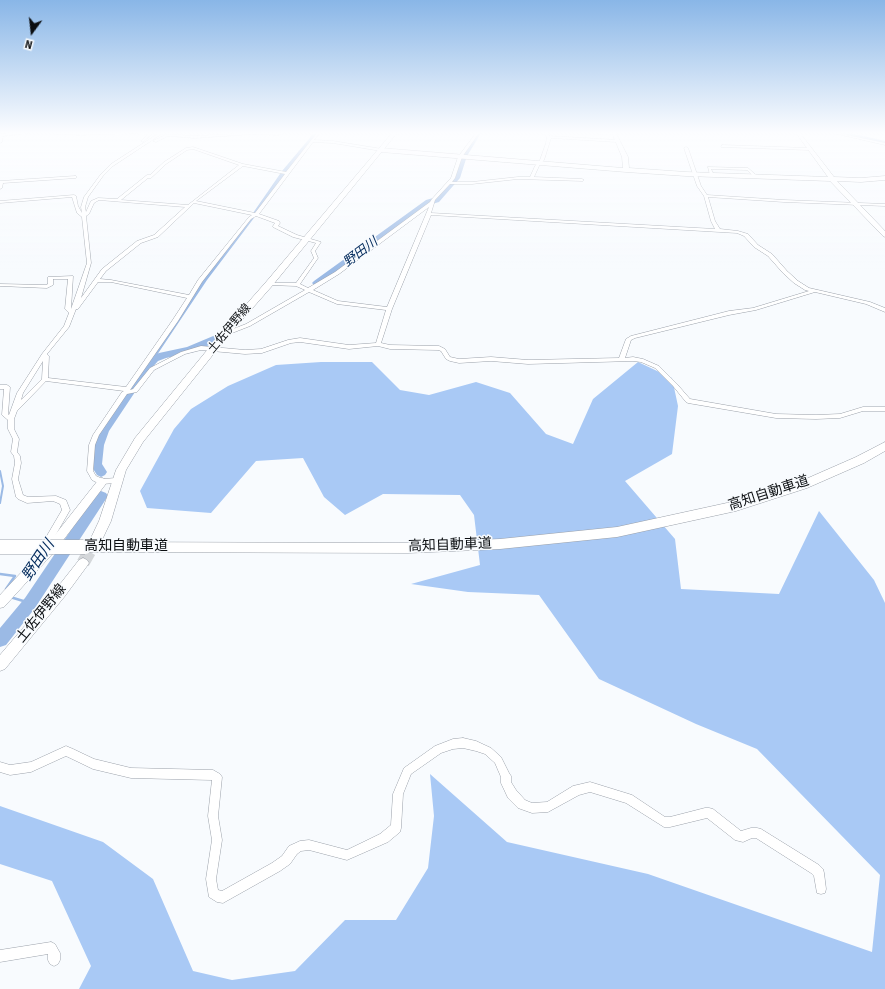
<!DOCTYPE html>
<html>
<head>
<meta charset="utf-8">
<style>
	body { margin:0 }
	#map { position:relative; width:885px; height:989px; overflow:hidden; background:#f8fbfe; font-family:"Source Sans 3",sans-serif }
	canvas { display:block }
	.north { position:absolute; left:12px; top:12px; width:40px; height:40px; -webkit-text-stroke:3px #f8fbfe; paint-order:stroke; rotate:195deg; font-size:11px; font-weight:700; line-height:16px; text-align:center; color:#0b0e11 }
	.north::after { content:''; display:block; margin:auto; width:14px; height:18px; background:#0b0e11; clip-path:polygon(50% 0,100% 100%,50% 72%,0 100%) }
</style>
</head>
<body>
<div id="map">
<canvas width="885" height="989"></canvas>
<div class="north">N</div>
</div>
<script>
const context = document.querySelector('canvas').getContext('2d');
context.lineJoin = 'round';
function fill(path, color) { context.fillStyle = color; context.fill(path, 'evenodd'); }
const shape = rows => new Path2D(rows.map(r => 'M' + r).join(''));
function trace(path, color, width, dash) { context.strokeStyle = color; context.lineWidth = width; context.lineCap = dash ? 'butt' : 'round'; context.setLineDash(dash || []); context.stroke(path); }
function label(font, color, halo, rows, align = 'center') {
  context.font = font + ' "Source Sans 3","Noto Sans JP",sans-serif'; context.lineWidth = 3; context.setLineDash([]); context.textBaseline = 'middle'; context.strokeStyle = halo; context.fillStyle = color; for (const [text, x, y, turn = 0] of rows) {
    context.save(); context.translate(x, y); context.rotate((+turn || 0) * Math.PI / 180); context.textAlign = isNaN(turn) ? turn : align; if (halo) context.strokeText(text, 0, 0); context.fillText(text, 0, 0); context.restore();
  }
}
fill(shape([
	[321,362,372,362,400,390,429,395,476,382,510,393,546,434,573,444,593,399,638,362,672,378,678,406,672,454,625,481,675,539,681,589,779,594,819,511,874,580,885,603,885,989,79,989,91,966,52,881,0,864,0,806,103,842,153,879,193,971,232,980,295,971,345,920,396,920,428,868,434,816,430,774,507,842,648,874,872,952,880,875,757,749,696,724,599,679,539,595,468,592,411,584,480,565,474,515,460,495,383,494,345,515,324,497,303,458,256,461,211,513,147,508,140,491,174,429,191,409,228,386,276,365]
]), '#a9c9f5');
trace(shape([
	[0,135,1,133]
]), '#9bbae5', 1);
trace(shape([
	[0,471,3,486,0,503]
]), '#9bbae5', 2);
trace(shape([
	[0,574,15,576,6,589],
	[10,597,30,603]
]), '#9bbae5', 2.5);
fill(shape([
	[314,133,318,133,286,173,257,214,253,214,253,213,282,171,314,133],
	[250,217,254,218,207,280,147,370,143,370,142,369,203,278,250,217]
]), '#9bbae5');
fill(shape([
	[475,133,481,133,467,156,463,156,462,155,475,133],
	[841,133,850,133,885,141,885,145,841,133],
	[463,157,466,159,460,178,439,202,432,204,320,285,314,285,312,283,314,281,426,200,433,198,453,177,460,159,463,157],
	[218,334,223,337,222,339,194,352,166,358,158,361,149,371,109,431,104,445,102,464,107,472,105,475,101,477,97,475,90,464,92,445,97,431,141,367,150,357,159,353,187,347,218,334],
	[101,491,106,493,108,496,106,499,35,608,6,645,0,647,0,628,25,598,96,493,101,491]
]), '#9bbae5');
trace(shape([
	[83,563,95,542]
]), '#d4d7da', 13, [13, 6]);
const street = shape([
	[19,133,28,133,3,136,2,142,0,143,0,134,19,133],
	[55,133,153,133,143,142,141,141,148,134,134,133,81,135,57,134,55,133],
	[159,133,163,133,113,166,103,176,88,197,85,207,86,212,91,201,98,198,117,199,147,175,150,175,164,162,186,148,193,147,243,164,286,172,317,133,320,133,314,140,333,141,382,149,381,151,333,143,313,142,259,214,279,221,280,223,278,226,297,235,321,242,315,251,318,258,300,284,308,288,335,272,430,202,432,199,451,178,458,157,476,133,479,133,462,157,455,178,452,182,472,182,518,177,530,177,535,166,540,160,546,143,547,137,544,133,546,133,550,136,617,140,619,141,617,142,551,138,544,160,539,166,534,177,582,179,584,180,583,181,518,179,472,184,450,184,435,200,431,213,715,229,711,221,704,196,697,186,684,148,686,147,688,148,701,186,707,195,784,200,885,204,885,206,784,202,708,197,715,221,720,229,738,231,748,234,758,245,772,254,787,271,798,281,809,288,870,302,885,308,885,312,866,304,815,292,756,310,729,315,635,338,631,340,625,358,633,357,643,359,659,366,677,384,690,399,776,414,816,415,840,414,863,407,885,407,885,411,863,411,840,418,816,419,776,418,688,403,686,402,673,386,655,368,641,362,633,361,528,364,491,361,459,363,450,361,446,359,441,351,438,350,390,349,378,346,349,349,300,342,291,343,262,353,245,354,201,350,185,354,154,370,137,392,127,394,99,435,95,445,93,471,96,476,103,479,116,478,119,481,118,483,100,484,92,480,87,471,89,445,93,435,122,392,124,391,46,381,17,411,14,419,14,429,19,439,17,452,20,456,21,463,18,479,23,495,28,497,56,496,66,500,70,510,51,543,35,564,32,565,29,564,28,562,29,560,45,539,62,510,60,504,53,501,27,503,18,499,16,497,12,479,15,463,14,456,11,452,13,439,8,429,8,420,2,415,4,389,0,389,0,385,7,385,10,387,8,414,9,415,17,393,42,354,64,326,69,313,65,309,68,279,53,279,53,285,47,288,0,286,0,284,46,285,48,284,48,277,73,276,71,309,87,263,82,217,77,213,72,197,0,203,0,201,74,195,76,196,78,206,82,213,81,207,84,197,101,174,111,164,159,133],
	[193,149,239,165,188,205,121,200,148,178,151,178,166,164,187,150,193,149],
	[243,166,285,174,255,213,196,201,243,166],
	[99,200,185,207,154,235,137,241,102,269,81,298,91,263,86,216,89,214,94,203,99,200],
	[194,203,252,215,249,217,198,280,189,295,111,280,100,279,106,271,141,243,158,237,194,203],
	[429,207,387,307,338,301,313,290,339,274,429,207],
	[431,215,737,233,744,236,754,247,768,256,783,273,794,283,805,290,809,291,753,308,729,311,631,336,626,339,619,358,528,360,491,357,459,359,450,357,445,349,439,346,390,345,381,343,392,309,431,215],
	[256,216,275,223,273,226,273,227,293,237,316,243,311,251,314,258,296,283,269,283,267,284,269,285,296,286,305,290,246,324,223,333,223,335,227,335,250,326,309,292,337,304,386,310,376,343,349,345,300,338,288,340,261,349,245,350,201,346,181,352,150,368,133,389,130,390,178,321,202,282,251,219,256,216],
	[98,282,111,282,187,298,172,321,126,387,48,378,49,356,47,354,69,327,76,309,78,309,98,282],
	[43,361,42,379,21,400,23,393,43,361],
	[245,133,284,133,278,135,254,134,195,138,168,136,156,142,153,141,167,134,195,136,245,133],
	[599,133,616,133,614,134,601,134,599,133],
	[833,133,837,133,885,143,885,145,833,133],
	[722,145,809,148,811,149,809,150,721,147,722,145],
	[708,167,748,168,757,176,754,177,747,170,711,169,714,175,712,176,710,175,708,167],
	[75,176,76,176,76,178,3,183,2,188,0,189,0,181,1,181,75,176],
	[463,738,476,741,491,748,501,757,509,773,511,776,511,782,516,790,525,800,532,803,547,802,573,786,590,782,632,795,665,817,670,817,705,808,709,808,713,809,741,831,751,828,757,828,761,829,819,865,823,869,824,873,826,889,825,893,821,894,817,893,814,876,811,873,756,838,752,838,743,842,735,840,707,818,670,827,664,827,626,803,590,792,579,795,548,812,532,813,518,808,508,798,501,783,501,777,495,763,485,754,476,751,463,748,453,749,441,753,411,774,403,794,401,828,400,832,388,842,347,860,309,850,301,851,297,854,290,864,280,871,223,903,217,902,209,897,206,879,212,840,208,816,212,780,131,778,93,769,66,756,31,772,10,775,0,772,0,762,10,765,31,762,66,746,73,749,94,759,131,768,213,770,220,774,222,777,218,816,222,840,216,879,218,890,222,891,272,863,282,856,289,846,300,841,309,840,347,850,380,834,391,825,393,794,404,768,435,746,453,739,463,738],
	[51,942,55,944,60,953,60,960,58,964,54,966,50,964,48,960,48,954,0,962,0,950,51,942]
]);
const secondary = shape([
	[612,133,616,133,628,157,629,168,686,172,828,177,796,133,800,133,834,177,861,178,885,176,885,180,861,182,837,181,885,231,885,237,883,236,830,181,686,176,626,172,381,152,378,150,381,148,623,168,622,157,612,133],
	[102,478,105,479,107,482,105,485,55,551,4,607,0,608,0,595,47,545,99,479,102,478]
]);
const primary = shape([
	[392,133,397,133,272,286,228,336,143,442,126,470,111,521,101,542,99,545,95,547,91,545,89,542,99,521,116,470,135,438,222,332,266,282,392,133],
	[83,558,87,560,89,563,87,566,65,596,5,669,0,671,0,655,57,588,79,560,83,558]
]);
const highway = shape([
	[885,442,885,451,864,463,807,488,736,511,617,537,500,549,408,553,85,552,80,551,79,547,80,543,85,542,408,543,500,539,617,527,736,501,799,482,856,457,885,442]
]);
trace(street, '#9ba1aa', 1);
trace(secondary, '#9ba1aa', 1);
trace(primary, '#9ba1aa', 1);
trace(highway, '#9ba1aa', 1);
fill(street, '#fff');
fill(secondary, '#fff');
fill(primary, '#fff');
fill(highway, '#fff');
const highwayBridge = shape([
	[0,547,85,547]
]);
trace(highwayBridge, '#9ba1aa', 15, []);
trace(highwayBridge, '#fff', 14);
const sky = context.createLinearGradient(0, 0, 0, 271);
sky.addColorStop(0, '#89b6e7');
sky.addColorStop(0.49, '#fcfdff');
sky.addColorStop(1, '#fcfdff00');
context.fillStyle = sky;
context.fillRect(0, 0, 885, 271);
label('12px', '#0b0e11', '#f8fbfe', [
	["土佐伊野線",230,329,-50]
]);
label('italic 13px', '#00295b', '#f8fbfe', [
	["野田川",361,253,-37]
]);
label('14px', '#0b0e11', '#f8fbfe', [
	["高知自動車道",769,494,-18],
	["高知自動車道",450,546,-2],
	["高知自動車道",126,547],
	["土佐伊野線",42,614,-51]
]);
label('italic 15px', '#00295b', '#f8fbfe', [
	["野田川",39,561,-56]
]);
</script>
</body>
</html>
